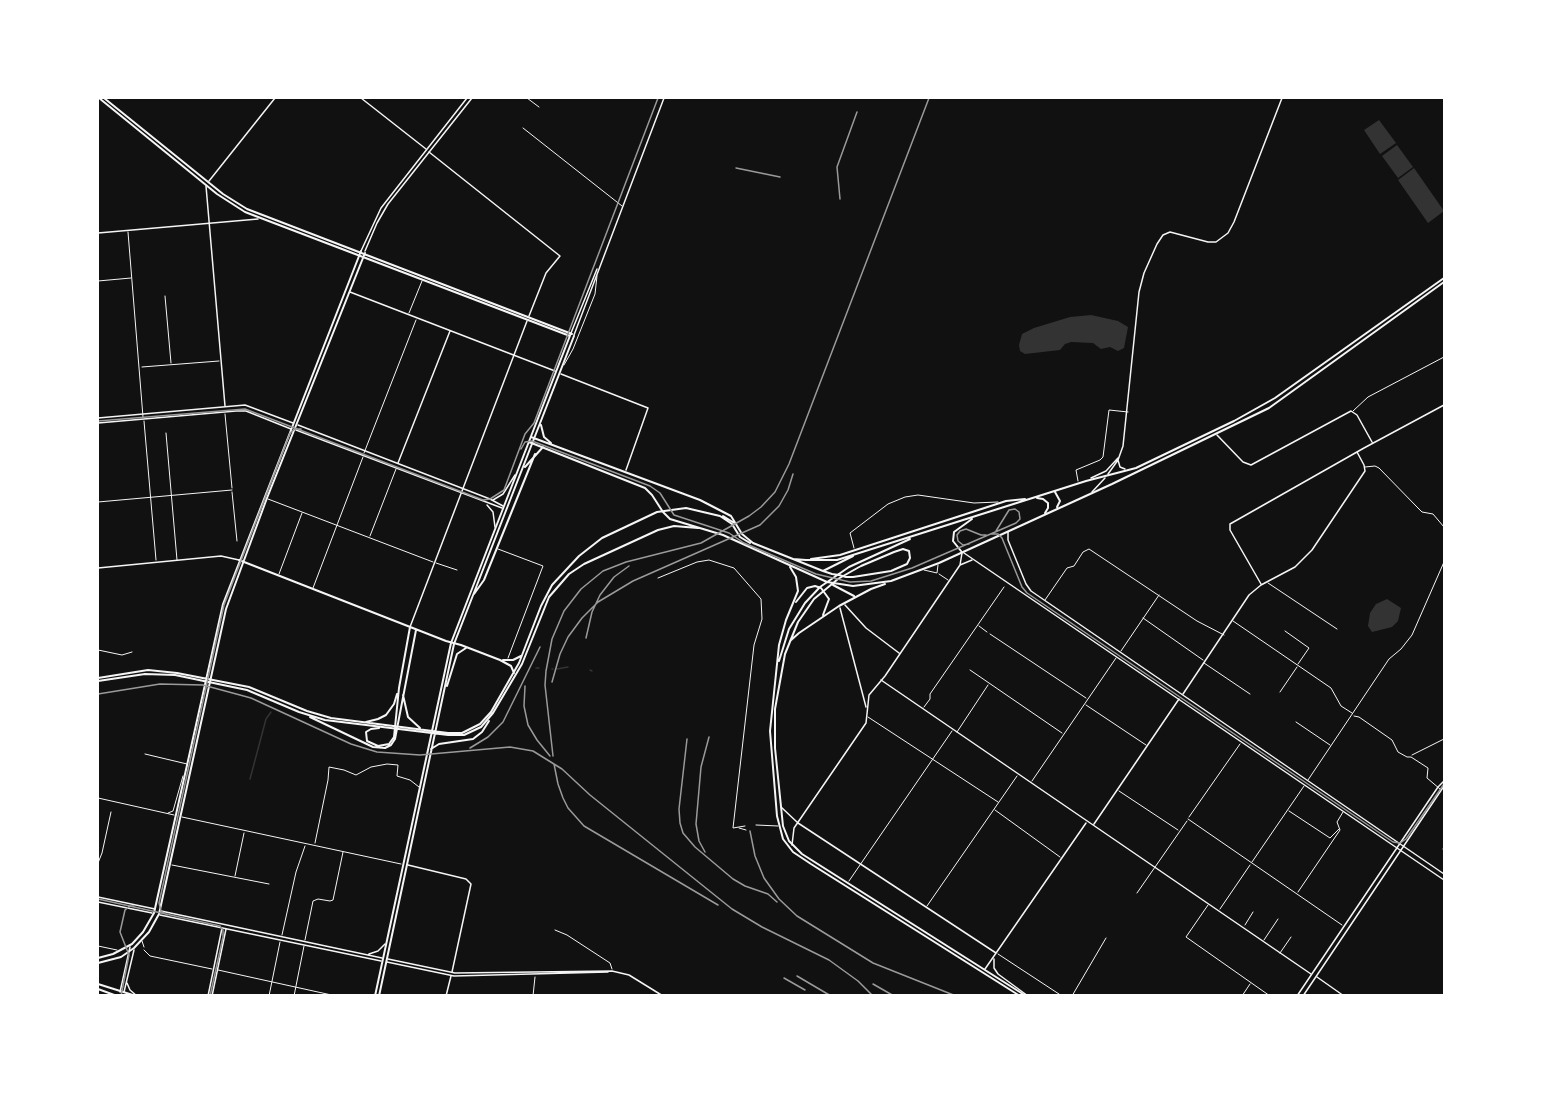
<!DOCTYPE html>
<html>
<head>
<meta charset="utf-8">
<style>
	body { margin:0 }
	#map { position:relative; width:1542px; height:1093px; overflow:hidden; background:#111; font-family:Merriweather,serif }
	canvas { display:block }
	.frame { position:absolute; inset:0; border:99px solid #fff; pointer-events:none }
</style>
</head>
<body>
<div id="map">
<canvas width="1542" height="1093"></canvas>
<div class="frame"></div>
</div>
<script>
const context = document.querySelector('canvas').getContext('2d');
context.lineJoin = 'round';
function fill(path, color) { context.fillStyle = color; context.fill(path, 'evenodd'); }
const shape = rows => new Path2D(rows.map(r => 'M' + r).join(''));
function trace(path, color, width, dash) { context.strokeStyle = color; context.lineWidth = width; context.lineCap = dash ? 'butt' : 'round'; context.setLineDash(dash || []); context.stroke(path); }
fill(shape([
	[1379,120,1396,143,1380,154,1364,130],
	[1397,145,1413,167,1398,178,1382,156],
	[1414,168,1444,211,1428,223,1398,180],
	[1091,315,1118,321,1128,327,1124,348,1118,351,1110,347,1101,349,1093,343,1071,342,1065,344,1060,350,1025,354,1020,351,1019,345,1022,334,1034,328,1070,317],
	[1387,599,1401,608,1398,621,1392,627,1372,632,1368,626,1370,613,1376,604]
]), '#333');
trace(shape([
	[536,668,539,668],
	[552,669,553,669],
	[557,669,568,667],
	[590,670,592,671],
	[250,779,266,719,271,712]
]), '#333', 1.5);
trace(shape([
	[527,98,539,107],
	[523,128,622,206],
	[128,232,143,417],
	[98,281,131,278],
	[165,296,171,363],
	[409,313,422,281],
	[564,365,573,349,595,294,597,276],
	[142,367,219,361],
	[1353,411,1368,397,1444,357],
	[225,414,232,488],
	[144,421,156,560],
	[166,433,177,560],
	[364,453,416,320],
	[1365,467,1375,466,1379,468,1417,507,1422,512,1433,514,1444,527],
	[1078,481,1076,470,1100,460,1103,457,1109,410,1128,412],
	[232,492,237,541],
	[268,499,433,562],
	[98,502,232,490],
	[370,536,396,469],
	[854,548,850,533,888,504,905,497,918,495,974,503,998,502],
	[498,549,543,566,508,658],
	[436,563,457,570],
	[924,570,937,573,938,565],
	[279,574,302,513],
	[939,574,948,580],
	[658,578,697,562,709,560,734,568,761,599,762,619,754,645,733,828,745,826],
	[1268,583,1337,629],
	[313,588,363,457],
	[1045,600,1067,568,1074,566,1083,552,1089,549,1197,621,1224,635],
	[1143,618,1203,660],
	[1233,621,1331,688,1341,706,1352,713],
	[979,626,987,632],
	[1285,631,1309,648,1298,664],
	[990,634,1086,698],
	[98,650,122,655,132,652],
	[1121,651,1159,595],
	[1204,663,1250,694],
	[970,670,1062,733],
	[1280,692,1297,667],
	[1086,705,1146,745],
	[924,707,930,699,930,694,1004,587],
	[1354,716,1359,717,1392,740,1398,752,1407,757,1411,757,1428,768,1427,778,1440,789],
	[868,717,998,802],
	[1296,722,1330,745],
	[957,732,988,685],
	[145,754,187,764],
	[1412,755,1444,739],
	[1308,780,1389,659,1401,649,1412,635,1444,562],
	[1032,781,1116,658],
	[1119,791,1178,830],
	[98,798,174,815],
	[995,810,1060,857],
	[1289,811,1330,838,1339,829],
	[168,813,173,811,183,776],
	[182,817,401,864],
	[1189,817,1240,744],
	[1188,819,1342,925],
	[756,825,778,826],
	[739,828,746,830],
	[315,843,328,780,329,767,344,770,356,775,371,767,387,764,398,765,397,776,410,780,419,787],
	[1444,847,1443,849,1444,851],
	[1252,862,1304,786],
	[98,863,102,853,111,812],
	[172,865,269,884],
	[235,876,244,833],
	[849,881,952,731],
	[1298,892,1340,830,1337,822,1343,812],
	[1137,893,1187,821],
	[1208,905,1186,937,1270,996],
	[927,906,1017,776],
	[1220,909,1250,865],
	[1245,925,1253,912],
	[555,930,567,935,610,963,612,969],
	[282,935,296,872,305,846],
	[305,940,313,901,318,899,330,901,333,900,343,852],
	[1264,940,1278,919],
	[142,941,144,947],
	[98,946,117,950],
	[144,950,150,956,212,969],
	[1280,953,1291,937],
	[998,954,1062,996],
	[218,970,336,996],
	[269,996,280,942],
	[294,996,304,946],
	[533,996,535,977],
	[1072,996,1106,938],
	[1156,996,1157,996],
	[1242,996,1250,984]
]), '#f5f5f5', 1);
trace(shape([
	[361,98,426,149],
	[429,152,560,256,546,273,529,316],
	[209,181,275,98],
	[206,186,225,406],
	[350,292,555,371],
	[561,374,648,408,626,470],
	[1217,435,1243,462,1251,465,1351,411,1357,415,1372,442],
	[1118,460,1120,467,1125,469],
	[398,463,450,331],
	[1108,474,1118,460,1123,446,1139,292,1144,273,1157,244,1163,235,1170,232,1208,242,1216,242,1228,233,1234,222,1282,98],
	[1091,478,1106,471,1118,458],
	[1092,492,1105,478],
	[962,553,960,565,972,560],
	[98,568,221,556,239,560],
	[1261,584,1230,530,1230,524,1364,448,1444,405],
	[845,605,866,628,899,653],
	[840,608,866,707],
	[410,627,527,321],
	[881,680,1311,974],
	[1183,694,1249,595,1261,585,1295,567,1312,550,1365,471,1364,465,1357,452],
	[781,807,798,823,996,953],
	[1094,824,1179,699],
	[792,845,794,828,866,723,869,695,885,676,960,565],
	[408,865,466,879,471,884,452,972],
	[994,959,994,968,998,974,1028,996],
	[985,969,1086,823],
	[1317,977,1344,996],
	[208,996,222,928],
	[212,996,226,929],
	[446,996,451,976]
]), '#f5f5f5', 1.5);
trace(shape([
	[98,233,258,219],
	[361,251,381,208,467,98],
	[365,251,377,223,388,204,472,98],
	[571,333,597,269],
	[574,335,664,98],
	[98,418,245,405,293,423],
	[98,423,236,411,246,411,291,429],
	[298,425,490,499,503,506],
	[296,430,502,508],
	[493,500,503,494,515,475],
	[487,505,493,512,495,527],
	[1008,532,1008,540,1026,584,1031,591,1444,874],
	[964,553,1444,880],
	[98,897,155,909],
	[98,902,152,913],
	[161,911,382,958],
	[160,915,381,961],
	[369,954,378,951,385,944],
	[388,959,455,973,612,971,629,975,663,996],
	[387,962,454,976,608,972],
	[127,983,130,990,137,996],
	[120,992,130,947],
	[124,992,134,950],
	[1297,996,1438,787,1444,781],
	[1303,996,1444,786]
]), '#f5f5f5', 1.5);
trace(shape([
	[99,98,217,194,245,212,570,336],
	[104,98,223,194,247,209,572,334],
	[541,425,544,437,551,443],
	[531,437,700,500,731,516,742,534,753,543,823,571,832,574,839,575,846,577,853,577,891,571,907,564,910,558,909,551,903,549,894,552,861,566,852,571,838,579,814,599,798,622,785,654,775,709,775,748,783,826,789,841,802,854,1026,996],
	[529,442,645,488,652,495,663,512,670,519,723,535,827,582,853,586,891,581,939,563,1112,484,1269,408,1444,282],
	[525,467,543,447],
	[1055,492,1060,501,1057,507],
	[1037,498,1043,499,1048,503,1048,508,1045,513],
	[723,516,736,524],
	[961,551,953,541,954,532,972,519],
	[793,559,806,560],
	[811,559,840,555,1006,501,1025,499],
	[239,560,446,641,461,645,500,660,511,666,514,673],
	[806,560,837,560,1086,481,1136,468,1234,421,1275,398,1444,278],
	[790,567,796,577,798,591,786,620,779,645,770,731,777,816,783,839,793,852,811,864,1020,996],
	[823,571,853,556],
	[833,585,854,596],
	[474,594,484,580,535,454],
	[796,602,807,588,815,586,821,588,829,599,823,615],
	[790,641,799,633,839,606,871,589,885,584],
	[503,660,513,660,521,656],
	[779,661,789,629,805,603,820,587,849,567,910,539],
	[98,678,148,670,177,673,249,687,307,711,331,718,448,733,462,733,480,724,491,712,519,663,541,606,552,585,579,556,602,538,657,512,686,508,720,516,732,524,740,537,750,543],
	[98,681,145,674,175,675,247,690,299,712,325,720,448,735,464,735,481,727,493,713,522,664,549,597,569,574,584,564,658,530,674,526,698,528],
	[447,686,457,654,466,648],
	[403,695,408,717,420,728],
	[310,717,373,747,385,748,391,745,395,739,416,630],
	[366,722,378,719,386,715,394,704,397,694],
	[379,728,371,729,366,732,367,741,378,746,389,744,394,737,399,688,410,627],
	[431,749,439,744,473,739,482,732,489,721],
	[98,958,113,954,132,944,143,932,154,913,223,604,361,251],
	[98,963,121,957,134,948,149,932,159,914,226,609,267,498,365,253],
	[98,984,136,996],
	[98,989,117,996],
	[375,996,451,643,571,333],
	[379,996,454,644,574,336]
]), '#f5f5f5', 2);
trace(shape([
	[98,421,245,409,483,500,490,499,504,490,525,434,534,423,658,98],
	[521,449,525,442,532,441,650,486,660,493,674,515,729,533,744,543,816,574,850,582,871,581,912,568,1016,523,1020,519,1019,512,1015,509,1009,510,996,531],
	[991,534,998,534,1002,538,1022,587,1027,593,1393,842,1400,843,1406,839,1444,784],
	[969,544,963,545,958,541,957,535,960,531,966,529,981,535,986,535],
	[98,899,220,926,223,930,223,937,210,996],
	[167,915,161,911,159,903,224,605,290,433,295,429,301,429],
	[121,996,129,955,120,932,125,910,130,906,134,906]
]), '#9a9a9a', 1.5);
trace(shape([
	[736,168,780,177],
	[840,199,837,167,857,112],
	[586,638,592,612,600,595,614,577,629,566],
	[552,682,560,654,568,637,582,618,598,602,633,581,760,525,779,506,788,490,793,474],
	[525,686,524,706,528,725,537,740,550,756],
	[98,694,160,684,203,685,251,698,351,744,377,752,420,755,510,747,533,751,562,769,590,795,732,909,762,927,829,960,858,981,873,996],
	[687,739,679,809,680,823,683,833,695,847,733,879,745,886,768,894,777,902],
	[470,748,488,737,503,722,540,647],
	[553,756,545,685,546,671,552,639,564,611,581,589,603,571,626,562,701,543,749,516,761,507,775,492,789,464,929,98],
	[554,764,558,784,563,798,568,808,584,826,718,905],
	[750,831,755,856,764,878,779,899,797,916,873,963,956,996],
	[705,852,699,841,696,824,701,767,709,737],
	[797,976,831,996],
	[784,978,805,990],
	[873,984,894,996]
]), '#9a9a9a', 1.5);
</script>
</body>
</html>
